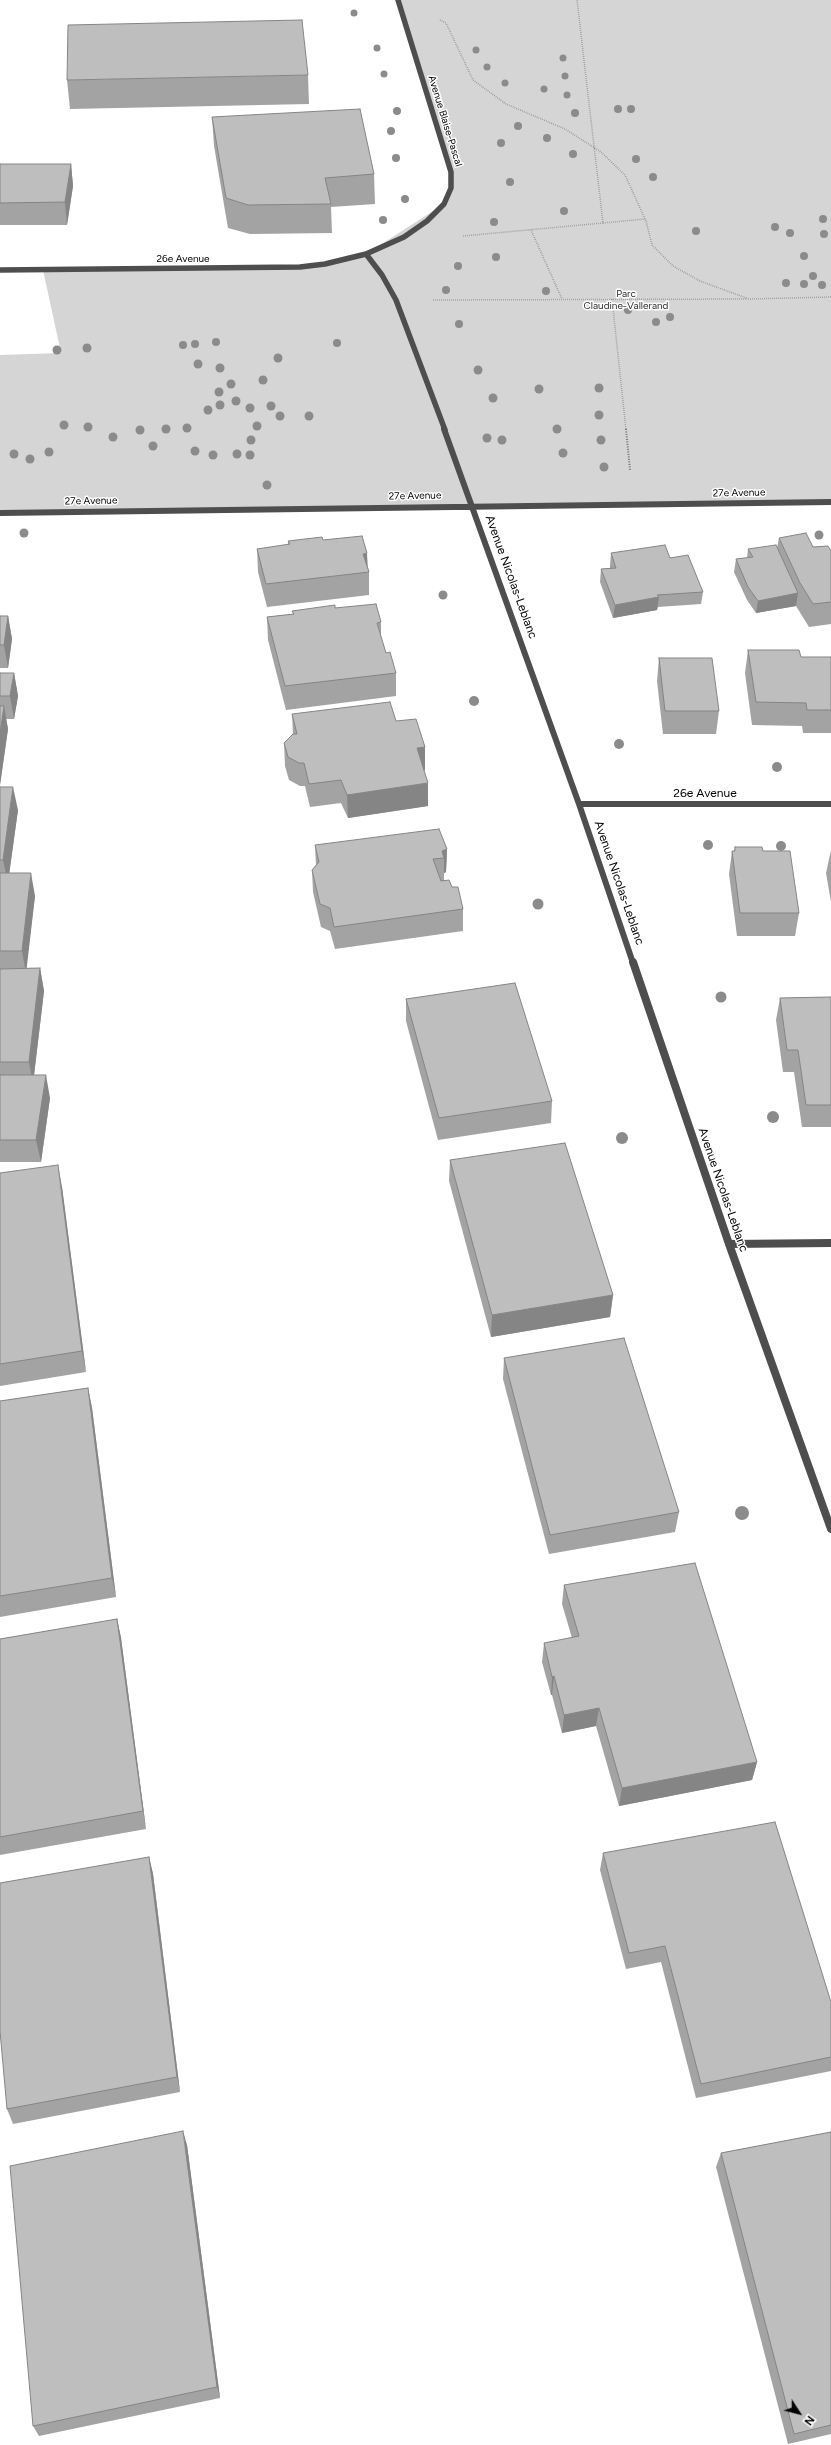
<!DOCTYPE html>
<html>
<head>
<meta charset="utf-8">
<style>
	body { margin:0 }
	#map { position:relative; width:831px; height:2445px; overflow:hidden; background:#fff; font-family:Figtree,sans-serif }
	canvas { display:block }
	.north { position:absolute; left:779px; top:2393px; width:40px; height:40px; -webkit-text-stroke:3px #fff; paint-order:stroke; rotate:126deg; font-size:11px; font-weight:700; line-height:16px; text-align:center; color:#000 }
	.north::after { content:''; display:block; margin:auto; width:14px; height:18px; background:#000; clip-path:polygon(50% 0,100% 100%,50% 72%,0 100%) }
</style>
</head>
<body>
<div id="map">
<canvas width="831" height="2445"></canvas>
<div class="north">N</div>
</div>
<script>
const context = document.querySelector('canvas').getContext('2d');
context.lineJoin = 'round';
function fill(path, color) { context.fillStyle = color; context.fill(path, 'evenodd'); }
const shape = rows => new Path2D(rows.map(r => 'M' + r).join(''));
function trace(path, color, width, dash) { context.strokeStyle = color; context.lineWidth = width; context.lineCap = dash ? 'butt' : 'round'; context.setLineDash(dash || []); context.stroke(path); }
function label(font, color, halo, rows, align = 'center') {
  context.font = font + ' Figtree,sans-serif'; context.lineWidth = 3; context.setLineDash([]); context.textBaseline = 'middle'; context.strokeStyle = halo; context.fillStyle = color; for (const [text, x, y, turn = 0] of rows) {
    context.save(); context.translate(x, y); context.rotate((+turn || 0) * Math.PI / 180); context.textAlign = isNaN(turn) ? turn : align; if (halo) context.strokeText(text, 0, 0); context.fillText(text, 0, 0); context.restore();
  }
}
fill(shape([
	[398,0,831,0,831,503,0,513,0,355,61,353,43,270,300,267,366,254,444,204,451,188,451,172]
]), '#d5d5d5');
trace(shape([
	[440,20,446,23,473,80,506,104,565,129,601,152,625,175,646,221,652,245,673,266,700,281,749,299,831,297],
	[603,223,645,219],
	[531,230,562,299],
	[463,236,603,223,577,0],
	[612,299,626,430],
	[433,300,746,299]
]), '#707070', 1.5, [0.5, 1.5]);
trace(shape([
	[626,429,630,470]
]), '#707070', 2, [1, 1.5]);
trace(shape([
	[366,254,382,275,396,300,445,430],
	[0,270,300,267,325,264,366,254,404,237,427,221,444,204,451,188,451,172,398,0]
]), '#4e4e4e', 5.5);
trace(shape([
	[444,429,579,804,633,963],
	[0,513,831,502],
	[579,804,831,804]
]), '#4e4e4e', 6);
trace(shape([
	[633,962,729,1244,831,1529],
	[729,1244,831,1243]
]), '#4e4e4e', 8);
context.fillStyle = '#8b8b8b';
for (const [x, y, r] of [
	[354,13,3.5],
	[377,48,3.5],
	[476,50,3.5],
	[563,58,3.5],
	[487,67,3.5],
	[384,74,3.5],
	[565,76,3.5],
	[505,83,3.5],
	[544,89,3.5],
	[567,95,3.5],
	[618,109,4],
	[631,109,4],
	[397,111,4],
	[575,113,4],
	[518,126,4],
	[391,131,4],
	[547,138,4],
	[501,143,4],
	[573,154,4],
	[396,158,4],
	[636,159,4],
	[653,177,4],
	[510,182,4],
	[405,199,4],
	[564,211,4],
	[823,219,4],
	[383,220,4],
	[494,222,4],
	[775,227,4],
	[696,231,4],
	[790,233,4],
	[824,234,4],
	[804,256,4],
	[496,257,4],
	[458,266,4],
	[813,276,4],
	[786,283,4],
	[804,284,4],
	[822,285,4],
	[446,290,4],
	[546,291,4],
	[628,310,4],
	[670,317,4],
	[656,322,4],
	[459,324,4],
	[216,342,4],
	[337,343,4],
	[195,344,4],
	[183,345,4],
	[87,348,4.5],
	[57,350,4.5],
	[278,358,4.5],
	[198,364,4.5],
	[220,368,4.5],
	[478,370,4.5],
	[263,380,4.5],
	[231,384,4.5],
	[599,388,4.5],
	[539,389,4.5],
	[219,392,4.5],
	[493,398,4.5],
	[236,401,4.5],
	[220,405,4.5],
	[271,406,4.5],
	[250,408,4.5],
	[208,410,4.5],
	[599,415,4.5],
	[280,416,4.5],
	[309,416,4.5],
	[64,425,4.5],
	[257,426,4.5],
	[88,427,4.5],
	[187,428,4.5],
	[166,429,4.5],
	[557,429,4.5],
	[140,430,4.5],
	[113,437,4.5],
	[487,438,4.5],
	[251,440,4.5],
	[502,440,4.5],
	[601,440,4.5],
	[153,446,4.5],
	[195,451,4.5],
	[49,452,4.5],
	[563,453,4.5],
	[14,454,4.5],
	[237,454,4.5],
	[213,455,4.5],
	[250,455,4.5],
	[30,459,4.5],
	[604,467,4.5],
	[267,485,4.5],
	[24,533,4.5],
	[819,535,4.5],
	[443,595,4.5],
	[474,701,5],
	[619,744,5],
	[777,767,5],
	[708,845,5],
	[781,846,5],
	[538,904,5.5],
	[721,997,5.5],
	[773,1117,6],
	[622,1138,6],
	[742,1513,7]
]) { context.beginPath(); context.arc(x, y, r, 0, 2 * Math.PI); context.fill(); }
fill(shape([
	[308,75,309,104,70,109,67,80],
	[212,117,374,174,375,204,331,207,332,233,250,234,228,228,214,146],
	[0,164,71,164,73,186,67,225,0,225],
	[779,538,831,551,831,624,809,627,796,606,756,613,747,600,734,572,736,559,747,558,748,549,777,548],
	[323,540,368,568,369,572,369,595,267,607,258,572,257,549,288,545,288,541],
	[611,553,670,558,703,592,701,604,658,607,657,610,613,618,600,582,601,569,610,568,610,566],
	[335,608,381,622,381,638,386,653,396,673,396,696,286,710,268,640,267,617,293,614,292,611],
	[0,616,8,616,12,639,8,668,0,668],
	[748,650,801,657,831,657,831,733,803,733,802,726,752,725,745,673],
	[659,658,719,711,716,734,663,734,657,681],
	[0,673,14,673,18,696,14,719,6,719,8,729,0,785],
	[292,714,396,721,425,770,424,770,428,783,428,806,348,818,341,803,310,807,305,786,300,786,289,780,285,766,284,743,293,734],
	[0,787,18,810,9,873,35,896,26,968,40,968,44,991,34,1075,50,1098,41,1162,0,1162],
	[315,845,447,849,446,872,444,873,444,881,441,881,452,887,463,909,463,931,335,949,330,931,321,927,313,892,312,870,316,865],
	[735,847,763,851,799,913,795,936,737,936,729,874,732,851,734,851],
	[831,850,831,902,826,873],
	[831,997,831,1127,802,1127,794,1072,783,1072,776,1020,780,998],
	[406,999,552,1101,551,1123,438,1140,406,1021],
	[450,1160,613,1295,610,1317,491,1337,449,1181],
	[0,1173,62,1187,86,1372,0,1386],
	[504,1358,679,1512,675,1532,549,1554,503,1379],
	[88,1388,92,1408,116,1597,0,1617,0,1401],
	[564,1585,757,1762,752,1780,619,1806,596,1726,562,1733,552,1695,551,1695,542,1662,544,1643,572,1638,562,1604],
	[117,1619,121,1638,146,1829,0,1855,0,1639],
	[603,1853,831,2002,831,2071,696,2098,661,1962,626,1969,600,1870],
	[149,1857,153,1874,180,2092,13,2124,7,2109],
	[831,2132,831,2434,788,2444,716,2167,721,2153],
	[187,2145,220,2398,39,2436,33,2426]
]), '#a3a3a3');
fill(shape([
	[71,164,73,186,67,225,65,202],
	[367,553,368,572,363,554],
	[798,593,796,606,756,613,758,601],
	[659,597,657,610,613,618,615,605],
	[8,616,12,639,8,668,4,645],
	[14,673,18,696,14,719,10,696],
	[4,706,8,729,0,785,0,733],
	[425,747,425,770,417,771,417,748],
	[428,783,428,806,348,818,347,795],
	[13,787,18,810,8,883,3,860],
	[447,849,446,872,444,873,444,858,442,851],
	[31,873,35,896,26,974,22,951],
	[40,968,44,991,33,1084,29,1062],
	[46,1075,50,1098,41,1162,36,1140],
	[58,1165,62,1187,86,1372,82,1351],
	[613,1295,610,1317,491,1337,492,1315],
	[88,1388,92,1408,116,1597,112,1578],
	[117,1619,121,1638,146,1829,143,1811],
	[554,1676,552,1695,551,1695,552,1677],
	[599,1708,596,1726,562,1733,564,1715],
	[757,1762,752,1780,619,1806,622,1788],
	[149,1857,153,1874,180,2092,177,2077],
	[183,2131,187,2145,220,2398,217,2387]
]), '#858585');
const building = shape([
	[302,20,308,75,67,80,68,25,302,20],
	[360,109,374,174,325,178,331,204,248,205,226,198,212,117,360,109],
	[0,164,71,164,65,202,0,203,0,164],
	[806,533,813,547,828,546,831,551,831,602,813,604,800,583,779,538,806,533],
	[362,536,367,553,363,554,369,572,266,584,257,549,290,544,288,541,322,537,323,540,362,536],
	[665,545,670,558,688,555,703,592,657,595,659,597,615,605,601,569,616,568,611,553,665,545],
	[776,545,798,593,758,601,748,587,736,559,753,557,748,549,776,545],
	[376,604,381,622,377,623,386,653,390,652,396,673,285,686,267,617,294,614,292,611,335,605,335,608,376,604],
	[0,616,8,616,4,645,0,645,0,616],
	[748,650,799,650,801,657,831,657,831,710,807,710,806,703,756,702,748,650],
	[659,658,712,658,719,711,665,711,659,658],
	[0,673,14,673,10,696,0,696,0,673],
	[390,702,396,721,416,719,425,747,417,748,428,783,347,795,341,780,309,784,304,763,299,763,288,757,284,743,293,734,297,734,292,714,390,702],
	[0,706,4,706,0,733,0,706],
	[0,787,13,787,3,860,0,860,0,787],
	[439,829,447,849,442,851,444,858,433,859,441,881,449,880,452,887,458,887,463,909,334,927,330,908,320,904,312,870,319,862,315,845,439,829],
	[735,847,762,847,763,851,790,851,799,913,740,913,732,851,735,851,735,847],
	[0,873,31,873,22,951,0,951,0,873],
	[40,968,29,1062,0,1062,0,969,40,968],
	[515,983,552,1101,439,1118,406,999,515,983],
	[831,997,831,1105,806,1105,798,1050,787,1050,780,998,831,997],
	[0,1075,46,1075,36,1140,0,1140,0,1075],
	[565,1143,613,1295,492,1315,450,1160,565,1143],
	[58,1165,82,1351,0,1364,0,1173,58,1165],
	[624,1338,679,1512,550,1535,504,1358,624,1338],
	[88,1388,112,1578,0,1596,0,1401,88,1388],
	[695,1563,757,1762,622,1788,599,1708,564,1715,554,1676,552,1677,544,1643,579,1636,564,1585,695,1563],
	[117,1619,143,1811,0,1837,0,1639,117,1619],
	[775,1822,831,2002,831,2057,701,2084,665,1946,629,1953,603,1853,775,1822],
	[149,1857,177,2077,7,2109,0,2031,0,1883,149,1857],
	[183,2131,217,2387,33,2426,10,2166,183,2131],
	[831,2132,831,2425,794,2434,721,2153,831,2132]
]);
fill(building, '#bebebe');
trace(building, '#858585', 1);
label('10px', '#000', '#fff', [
	["Avenue Blaise-Pascal",445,121,73],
	["26e Avenue",183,259],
	["27e Avenue",739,493,-1],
	["27e Avenue",415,496,-1],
	["27e Avenue",91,501,-1]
]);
label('10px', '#2c2c2c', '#fff', [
	["Parc",626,294],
	["Claudine-Vallerand",626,306]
]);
label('12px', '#000', '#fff', [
	["Avenue Nicolas-Leblanc",511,577,70],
	["26e Avenue",705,793],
	["Avenue Nicolas-Leblanc",619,883,71],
	["Avenue Nicolas-Leblanc",723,1190,71]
]);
</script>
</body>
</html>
